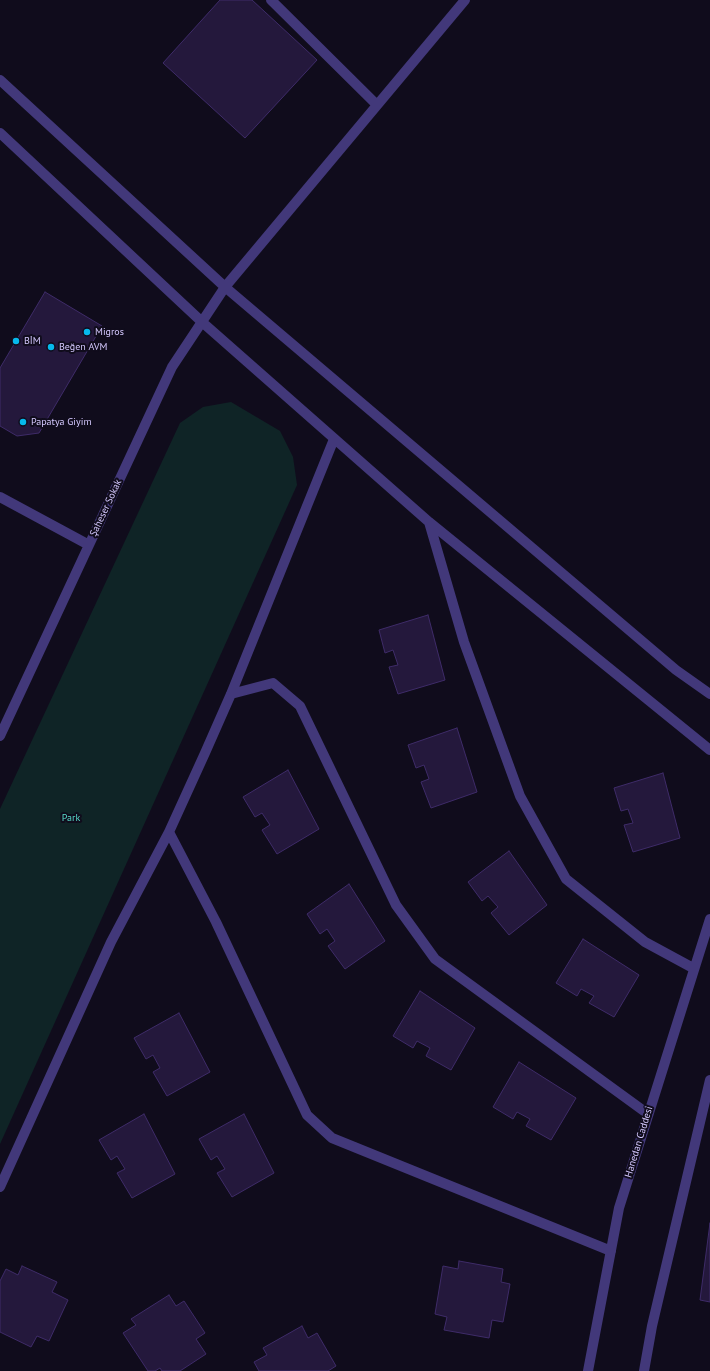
<!DOCTYPE html>
<html>
<head>
<meta charset="utf-8">
<style>
	body { margin:0 }
	canvas { display:block; background:#100c1c }
</style>
</head>
<body>
<canvas width="710" height="1371"></canvas>
<script>
const context = document.querySelector('canvas').getContext('2d');
context.lineJoin = 'round';
function fill(path, color) { context.fillStyle = color; context.fill(path, 'evenodd'); }
const shape = rows => new Path2D(rows.map(r => 'M' + r).join(''));
function trace(path, color, width, dash) { context.strokeStyle = color; context.lineWidth = width; context.lineCap = dash ? 'butt' : 'round'; context.setLineDash(dash || []); context.stroke(path); }
function label(font, color, halo, rows, align = 'center') {
  context.font = font + ' "PT Sans",sans-serif'; context.lineWidth = 4; context.setLineDash([]); context.textBaseline = 'middle'; context.strokeStyle = halo; context.fillStyle = color; for (const [text, x, y, turn = 0] of rows) {
    context.save(); context.translate(x, y); context.rotate((+turn || 0) * Math.PI / 180); context.textAlign = isNaN(turn) ? turn : align; if (halo) context.strokeText(text, 0, 0); context.fillText(text, 0, 0); context.restore();
  }
}
fill(shape([
	[231,402,280,431,293,457,297,485,0,1144,0,809,180,423,203,407]
]), '#0f2426');
const building = shape([
	[220,0,252,0,317,60,245,138,163,63,220,0],
	[45,292,102,326,39,433,17,436,0,426,0,368,45,292],
	[428,615,445,680,398,694,389,667,398,665,393,650,385,653,379,630,428,615],
	[457,728,477,792,431,808,421,782,429,779,424,765,416,768,408,745,457,728],
	[288,770,319,829,277,854,262,830,270,825,262,813,255,817,243,797,288,770],
	[663,773,680,838,633,852,624,825,633,823,628,809,621,811,614,788,663,773],
	[509,851,547,905,509,935,491,913,498,907,488,896,482,901,468,882,509,851],
	[349,884,385,941,345,969,328,946,335,941,327,929,320,934,307,914,349,884],
	[583,939,639,975,614,1017,589,1003,594,996,581,989,577,996,556,983,583,939],
	[420,991,475,1028,451,1070,426,1056,430,1048,417,1041,413,1048,393,1036,420,991],
	[179,1013,210,1072,167,1096,153,1072,160,1068,153,1055,146,1059,134,1038,179,1013],
	[519,1062,576,1098,551,1140,526,1126,530,1119,517,1112,513,1119,493,1107,519,1062],
	[144,1114,175,1174,132,1198,117,1173,125,1169,117,1156,111,1160,99,1140,144,1114],
	[244,1114,274,1173,232,1197,217,1173,225,1169,217,1156,211,1160,199,1139,244,1114],
	[710,1223,710,1302,700,1300,710,1223],
	[459,1261,503,1269,501,1282,510,1284,503,1322,492,1320,489,1338,444,1330,447,1317,435,1314,443,1266,458,1269,459,1261],
	[22,1266,57,1282,52,1292,68,1300,49,1341,37,1336,31,1347,0,1332,0,1281,6,1269,18,1275,22,1266],
	[169,1295,176,1306,184,1301,205,1333,196,1339,206,1354,180,1371,162,1371,160,1368,155,1371,148,1371,123,1333,136,1325,131,1319,169,1295],
	[302,1326,308,1338,317,1333,336,1366,328,1371,259,1371,254,1362,267,1355,263,1348,302,1326]
]);
fill(building, '#24183c');
trace(building, '#3e2b68', 1);
trace(shape([
	[271,0,377,105],
	[0,80,225,287,676,670,710,694],
	[0,133,202,322,429,522,710,750],
	[0,497,89,545],
	[429,522,464,642,520,796,566,879,645,942,693,968],
	[231,694,273,683,300,706,396,905,435,959,648,1114],
	[0,736,172,367,225,287,465,0],
	[169,832,216,922,307,1115,332,1138,611,1251],
	[0,1187,111,942,169,832,205,753,231,694,334,439],
	[588,1371,619,1208,710,919],
	[644,1371,652,1326,710,1080]
]), '#42387a', 10);
for (const [x, y, r, color] of [
	[87,332,4,"#06b9ec"],
	[16,341,4,"#06b9ec"],
	[51,347,4,"#06b9ec"],
	[23,422,4,"#06b9ec"]
]) { const dot = new Path2D(); dot.arc(x, y, r, 0, 2 * Math.PI); context.fillStyle = color; context.fill(dot); trace(dot, '#100c1c', 1.5); }
label('10px', '#d4c8fe', '#100c1c', [
	["Migros",95,332],
	["BİM",24,341],
	["Beğen AVM",59,347],
	["Papatya Giyim",31,422]
], 'left');
label('10px', '#d4c8fe', '#100c1c', [
	["Şaheser Sokak",106,508,-65],
	["Hanedan Caddesi",639,1142,-73]
]);
label('10px', '#57dac9', '#100c1c', [
	["Park",71,818]
]);
</script>
</body>
</html>
